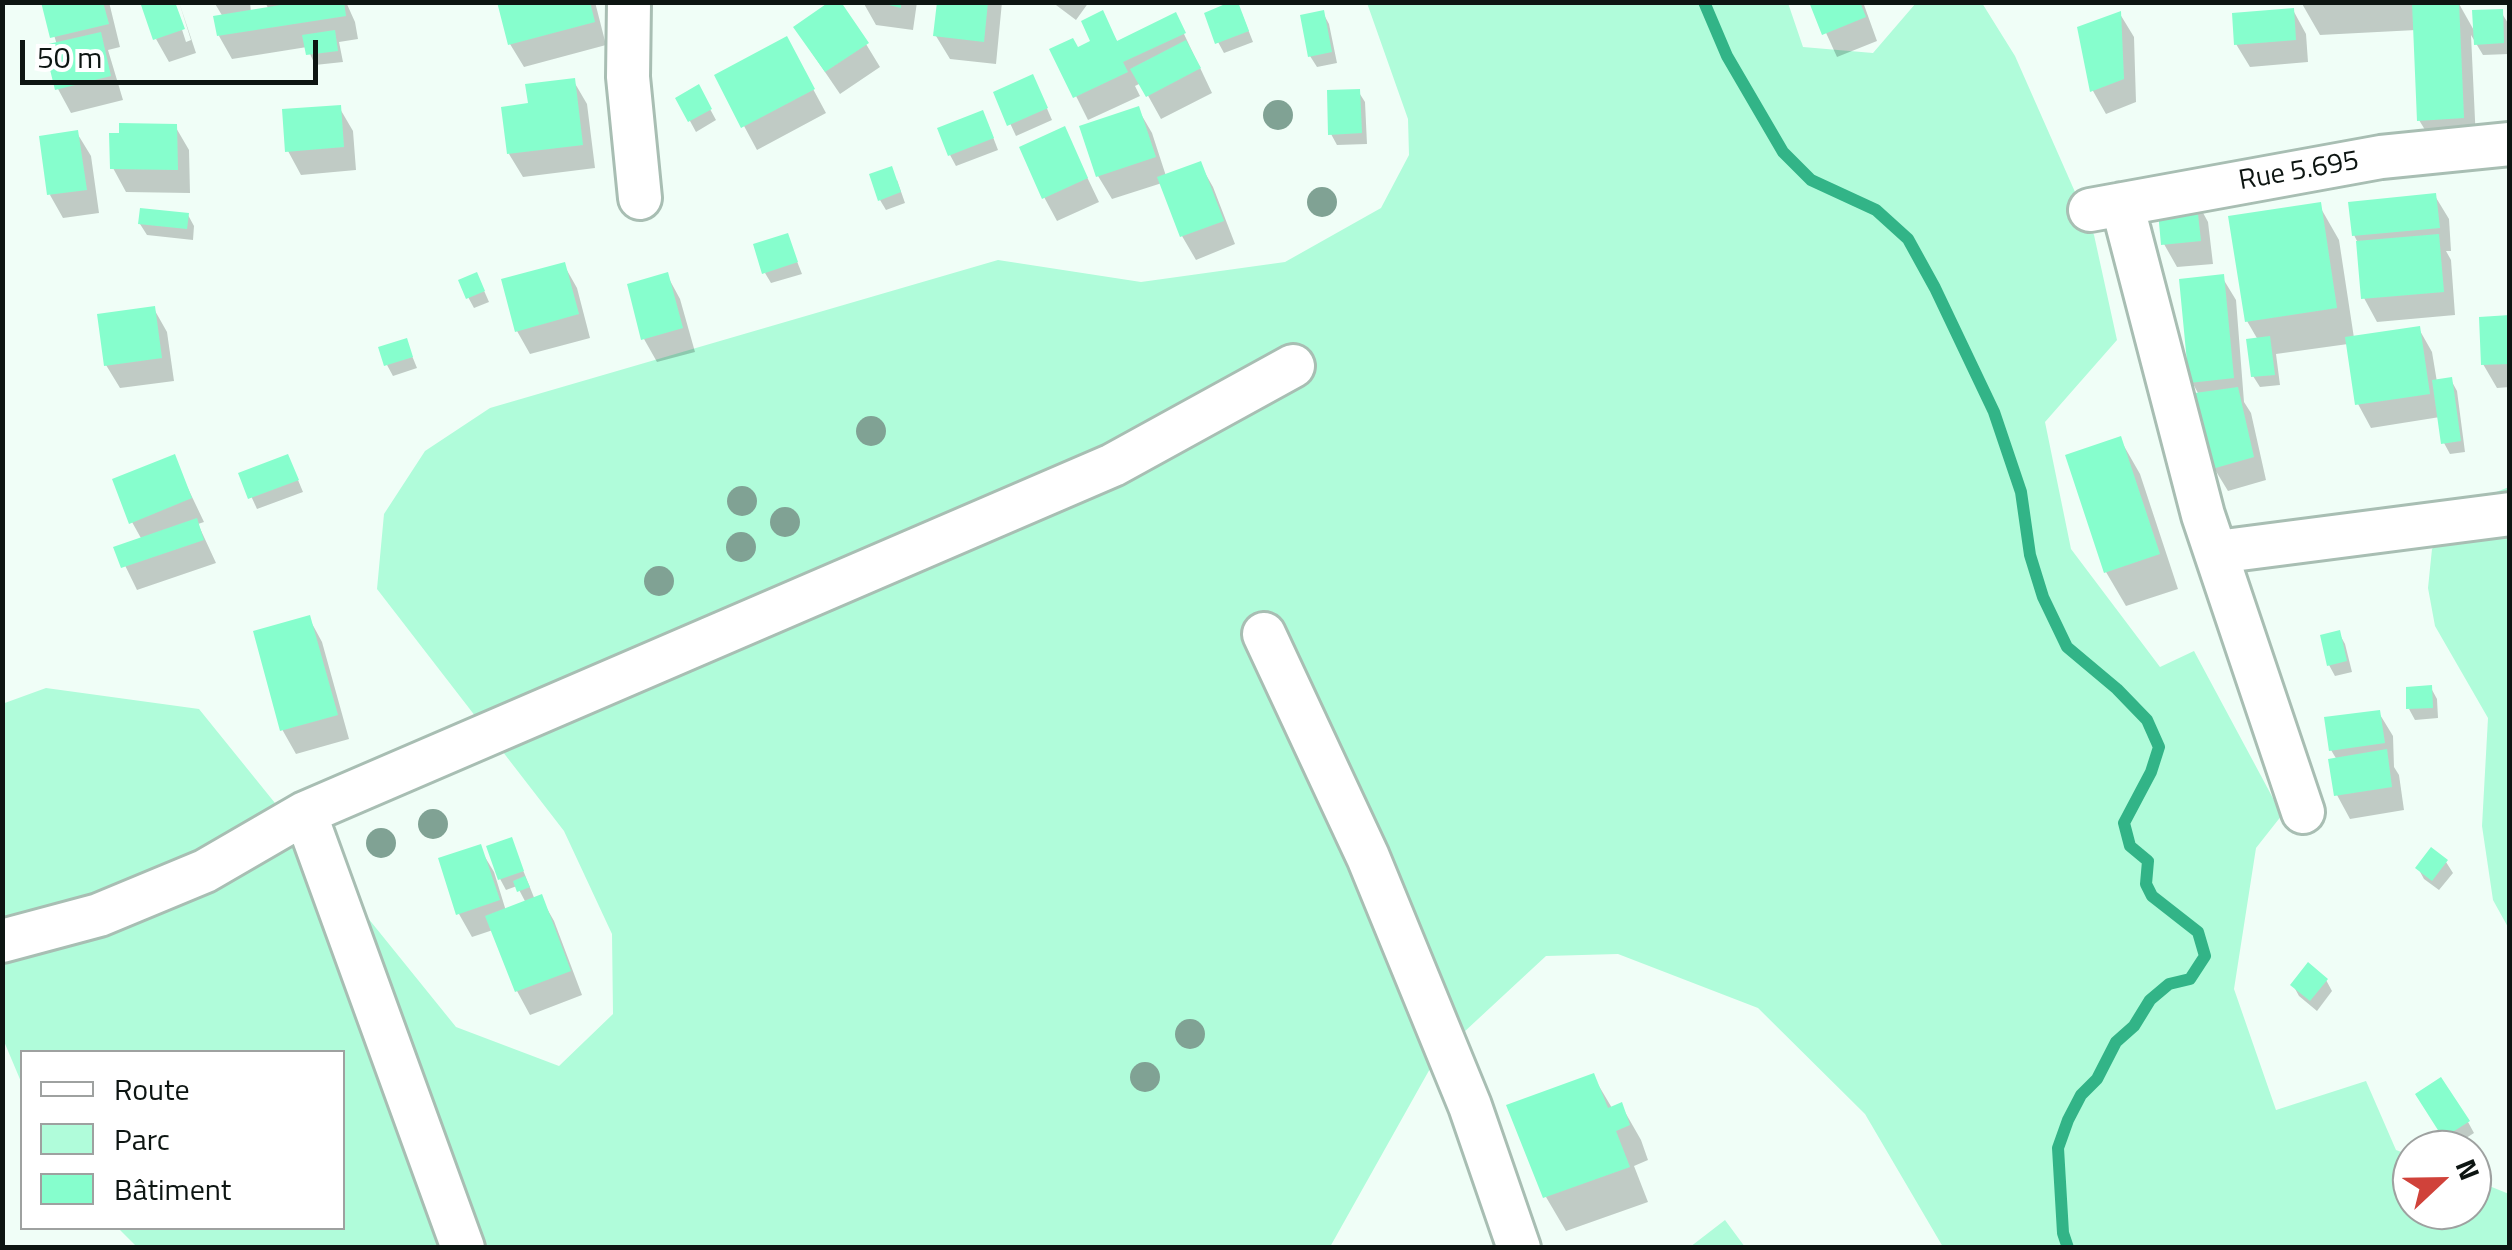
<!DOCTYPE html>
<html>
<head>
<meta charset="utf-8">
<style>
	body { margin:0 }
	#map { position:relative; width:2512px; height:1250px; overflow:hidden; background:#f0fef7; font-family:"Titillium Web",sans-serif }
	canvas { display:block }
	.frame { position:absolute; inset:0; border:5px solid #0d1512; pointer-events:none }
	.legend { position:absolute; left:20px; top:1050px; width:325px; height:180px; box-sizing:border-box; background:#fff; border:2px solid #9ea1a0; margin:0; padding:12px 18px; list-style:none; font-size:30px; color:#0d1512 }
	.legend li { display:flex; align-items:center; gap:20px; height:50px }
	.legend b { width:50px; border:2px solid #9ea1a0 }
	.north { position:absolute; left:2392px; top:1130px; width:100px; height:100px; box-sizing:border-box; background:#fff; border:2px solid #9ea1a0; border-radius:50%; rotate:68deg; font-size:28px; font-weight:700; line-height:40px; text-align:center; color:#0d1512 }
	.north::after { content:''; display:block; margin:auto; width:35px; height:45px; background:#d0423a; clip-path:polygon(50% 0,100% 100%,50% 72%,0 100%) }
	.scale { position:absolute; left:20px; top:40px; width:298px; height:45px; box-sizing:border-box; border:5px solid #0d1512; border-top:0; padding-left:12px; font-size:30px; line-height:35px; white-space:nowrap; color:#0d1512; -webkit-text-stroke:8px #fff; paint-order:stroke }
</style>
</head>
<body>
<div id="map">
<canvas width="2512" height="1250"></canvas>
<div class="frame"></div>
<ul class="legend">
<li><b style="height:12px;background:#fff"></b>Route</li>
<li><b style="height:28px;background:#b0fcda"></b>Parc</li>
<li><b style="height:28px;background:#86fecd"></b>Bâtiment</li>
</ul>
<div class="north">N</div>
<div class="scale">50 m</div>
</div>
<script>
const context = document.querySelector('canvas').getContext('2d');
context.lineJoin = 'round';
function fill(path, color) { context.fillStyle = color; context.fill(path, 'evenodd'); }
const shape = rows => new Path2D(rows.map(r => 'M' + r).join(''));
function trace(path, color, width, dash) { context.strokeStyle = color; context.lineWidth = width; context.lineCap = dash ? 'butt' : 'round'; context.setLineDash(dash || []); context.stroke(path); }
function label(font, color, halo, rows, align = 'center') {
  context.font = font + ' "Titillium Web",sans-serif'; context.lineWidth = 8; context.setLineDash([]); context.textBaseline = 'middle'; context.strokeStyle = halo; context.fillStyle = color; for (const [text, x, y, turn = 0] of rows) {
    context.save(); context.translate(x, y); context.rotate((+turn || 0) * Math.PI / 180); context.textAlign = isNaN(turn) ? turn : align; if (halo) context.strokeText(text, 0, 0); context.fillText(text, 0, 0); context.restore();
  }
}
fill(shape([
	[1367,3,1788,3,1803,47,1873,53,1916,3,1982,3,2015,56,2094,235,2117,340,2045,422,2071,549,2160,667,2194,651,2282,815,2256,848,2234,989,2276,1110,2366,1081,2396,1150,2412,1156,2412,1210,2472,1210,2472,1179,2509,1194,2509,1247,1943,1247,1865,1114,1758,1008,1618,954,1546,956,1436,1058,1330,1247,137,1247,118,1228,342,1228,342,1052,22,1052,22,1084,3,1039,2,704,46,688,199,709,456,1027,559,1066,613,1014,612,934,564,831,377,589,384,514,425,451,490,408,998,260,1141,282,1285,262,1381,208,1409,155,1408,119],
	[2509,487,2509,929,2493,900,2482,826,2488,718,2435,626,2428,588,2432,549,2457,519,2486,496],
	[1725,1220,1745,1247,1690,1247]
]), '#b0fcda');
fill(shape([
	[44,2,109,2,120,47,108,50,123,100,71,113,58,89,57,45],
	[173,2,186,42,191,40,179,2,196,53,169,62,156,39],
	[214,2,250,2,251,13,269,10,265,2,346,2,355,22,358,39,339,42,343,62,315,65,307,47,232,59,219,36,223,17],
	[499,2,595,2,606,45,524,67,510,44],
	[863,2,917,2,913,30,876,25],
	[939,2,1002,2,996,64,950,59,936,36],
	[1052,2,1089,2,1076,20],
	[1812,2,1863,2,1877,41,1837,57],
	[2301,2,2458,2,2476,34,2501,12,2508,23,2509,54,2483,55,2471,35,2476,141,2433,143,2419,120,2416,30,2320,35],
	[2293,10,2306,34,2308,62,2250,67,2236,44],
	[1323,13,1329,24,1337,63,1317,67,1310,56],
	[1102,14,1118,43,1175,15,1212,93,1161,119,1141,83,1135,86,1140,96,1088,120,1053,50,1077,50,1094,43],
	[1242,14,1253,42,1224,53,1218,42],
	[2120,14,2134,37,2136,102,2106,114,2093,91,2080,29],
	[866,44,880,67,840,94,810,50],
	[799,63,826,113,757,150,717,76],
	[573,80,587,104,595,168,523,177,509,154,530,105],
	[698,87,716,120,696,132,678,99],
	[1038,88,1052,120,1016,136,996,93],
	[1358,91,1365,102,1367,144,1337,145,1331,134],
	[339,107,353,131,356,170,301,175,288,151],
	[1138,109,1152,133,1166,176,1200,164,1213,187,1235,244,1196,260,1182,236,1162,183,1112,199,1098,176,1082,127],
	[988,124,998,150,956,166,950,155],
	[175,126,189,150,190,193,126,192,113,168],
	[1064,129,1099,202,1057,221,1044,197],
	[77,133,91,156,99,213,63,218,50,195],
	[897,180,905,203,886,210,880,200],
	[2435,196,2449,219,2451,251,2446,251,2451,260,2455,315,2377,322,2364,298,2359,245,2354,235],
	[2195,198,2208,222,2213,264,2177,267,2164,244],
	[2319,205,2339,240,2354,338,2419,329,2432,352,2437,382,2451,380,2457,391,2465,452,2450,454,2444,443,2440,417,2371,428,2358,404,2348,344,2276,354,2280,385,2260,387,2253,376,2258,340,2247,321],
	[188,215,194,226,193,240,147,235,140,224],
	[787,236,802,274,771,283,765,273],
	[564,265,577,288,590,338,530,354,517,331],
	[667,275,680,299,695,352,657,362,644,339],
	[2222,277,2236,300,2244,402,2251,413,2266,480,2228,491,2214,468,2199,395,2192,382],
	[482,286,489,302,474,308,468,297],
	[154,309,167,332,174,381,120,388,106,365],
	[2510,318,2510,387,2497,388,2483,364],
	[406,341,417,368,393,376,387,365],
	[2120,439,2140,474,2178,589,2126,606,2106,572],
	[173,457,204,522,198,524,216,563,137,590,117,549,142,540,132,522],
	[293,468,303,492,257,509,241,474],
	[309,618,322,642,349,739,296,754,283,731,256,633],
	[2339,633,2345,644,2352,672,2335,676,2329,665],
	[2431,688,2437,699,2438,718,2415,720,2409,709],
	[2379,713,2393,736,2394,767,2399,775,2404,810,2350,819,2337,795,2337,760,2331,750],
	[511,840,535,900,541,898,554,921,582,995,530,1015,517,991,493,930,472,937,459,914,479,847,494,872,506,911,526,903,517,886,506,890,499,877],
	[2446,862,2453,873,2439,890,2424,879,2418,868],
	[2326,980,2332,991,2317,1011,2299,996,2293,985],
	[1593,1076,1612,1108,1621,1105,1641,1140,1648,1160,1634,1166,1648,1202,1566,1231,1546,1197],
	[2424,1105,2468,1122,2474,1133,2452,1147]
]), '#0003');
trace(shape([
	[1704,2,1727,56,1783,152,1811,180,1876,210,1908,239,1935,288,1994,412,2021,492,2030,555,2043,597,2067,647,2117,689,2147,720,2159,747,2151,772,2124,823,2130,846,2148,861,2146,884,2152,896,2198,932,2205,956,2190,979,2169,984,2150,1000,2134,1026,2116,1042,2097,1079,2081,1095,2068,1120,2058,1148,2063,1233,2068,1248]
]), '#32b487', 12);
fill(shape([
	[41,2,103,2,109,24,50,38],
	[140,2,175,2,185,29,153,40],
	[299,2,344,2,346,16,217,36,213,16],
	[497,2,590,2,595,22,508,45],
	[829,2,841,2,869,43,825,72,793,27],
	[877,2,901,2,901,8],
	[937,2,988,2,984,42,933,36],
	[1230,2,1238,2,1249,31,1215,44,1204,13],
	[1809,2,1860,2,1866,17,1822,35],
	[2412,2,2459,2,2464,118,2417,121],
	[2294,8,2296,40,2234,45,2232,13],
	[2503,9,2504,43,2474,45,2472,10],
	[1103,10,1117,41,1176,12,1186,33,1123,62,1128,72,1073,98,1049,49,1073,38,1078,47,1090,41,1081,21],
	[1324,10,1332,52,1308,57,1300,15],
	[2121,11,2124,79,2090,92,2077,27],
	[335,30,338,51,306,55,302,35],
	[101,32,111,76,55,90,44,45],
	[787,36,815,89,741,128,714,75],
	[1186,40,1201,68,1146,97,1130,69],
	[1033,74,1048,108,1007,126,993,92],
	[575,78,583,145,507,154,501,107,528,103,525,84],
	[699,84,712,109,688,122,675,98],
	[1360,89,1362,133,1328,135,1327,90],
	[341,105,344,147,285,152,282,109],
	[1139,106,1156,157,1096,177,1079,126],
	[983,110,994,138,948,156,937,128],
	[119,123,177,124,178,170,110,169,109,133,119,133],
	[1065,126,1088,178,1042,199,1019,147],
	[78,130,87,190,47,195,39,136],
	[1201,161,1224,221,1180,237,1157,177],
	[892,166,901,192,878,201,869,174],
	[2436,193,2440,228,2352,236,2348,202],
	[2196,196,2201,241,2161,245,2157,200],
	[2321,202,2337,308,2245,322,2228,216],
	[140,208,189,213,187,229,138,224],
	[788,233,798,262,762,274,753,244],
	[2439,234,2444,292,2361,299,2356,241],
	[565,262,579,314,515,332,501,279],
	[477,272,485,291,466,299,458,280],
	[668,272,683,328,641,340,627,284],
	[2224,274,2234,378,2189,383,2179,279],
	[155,306,162,358,104,366,97,314],
	[2510,315,2510,364,2481,365,2479,317],
	[2420,326,2430,394,2355,405,2345,337],
	[2270,336,2275,375,2251,377,2246,339],
	[407,338,413,357,384,366,378,347],
	[2452,377,2461,441,2441,444,2432,380],
	[2238,387,2254,457,2212,469,2188,394],
	[2121,436,2160,554,2104,573,2065,455],
	[175,454,192,498,129,524,112,479],
	[288,454,299,480,248,499,238,473],
	[197,518,204,540,121,568,113,547],
	[310,615,338,715,280,731,253,631],
	[2340,630,2347,661,2327,666,2320,635],
	[2432,685,2433,708,2406,709,2406,687],
	[2380,710,2385,743,2329,751,2324,717],
	[2387,749,2392,787,2334,796,2328,759],
	[512,837,524,871,498,880,486,846],
	[481,844,500,900,456,915,438,858],
	[2431,847,2448,860,2432,881,2415,868],
	[525,876,530,887,517,892,513,881],
	[542,894,571,971,515,992,485,916],
	[2308,962,2328,979,2310,1001,2290,985],
	[1594,1073,1608,1108,1622,1102,1630,1125,1616,1131,1630,1167,1543,1198,1506,1105],
	[2441,1077,2470,1121,2443,1138,2415,1094]
]), '#86fecd');
const street = shape([
	[629,2,628,77,640,198],
	[2122,204,2203,515,2303,812],
	[2090,210,2381,157,2510,144],
	[2217,552,2510,514],
	[1264,634,1368,857,1470,1106,1519,1248],
	[305,813,463,1248],
	[2,941,99,915,205,871,305,813,1113,465,1293,366]
]);
trace(street, '#a8beb3', 48);
trace(street, '#fff', 42);
context.fillStyle = '#80a294';
for (const [x, y] of [
	[1278,115],
	[1322,202],
	[871,431],
	[742,501],
	[785,522],
	[741,547],
	[659,581],
	[433,824],
	[381,843],
	[1190,1034],
	[1145,1077]
]) { context.beginPath(); context.arc(x, y, 15, 0, 2 * Math.PI); context.fill(); }
label('28px', '#0d1512', '#fff', [
	["Rue 5.695",2299,172,-10]
]);
</script>
</body>
</html>
